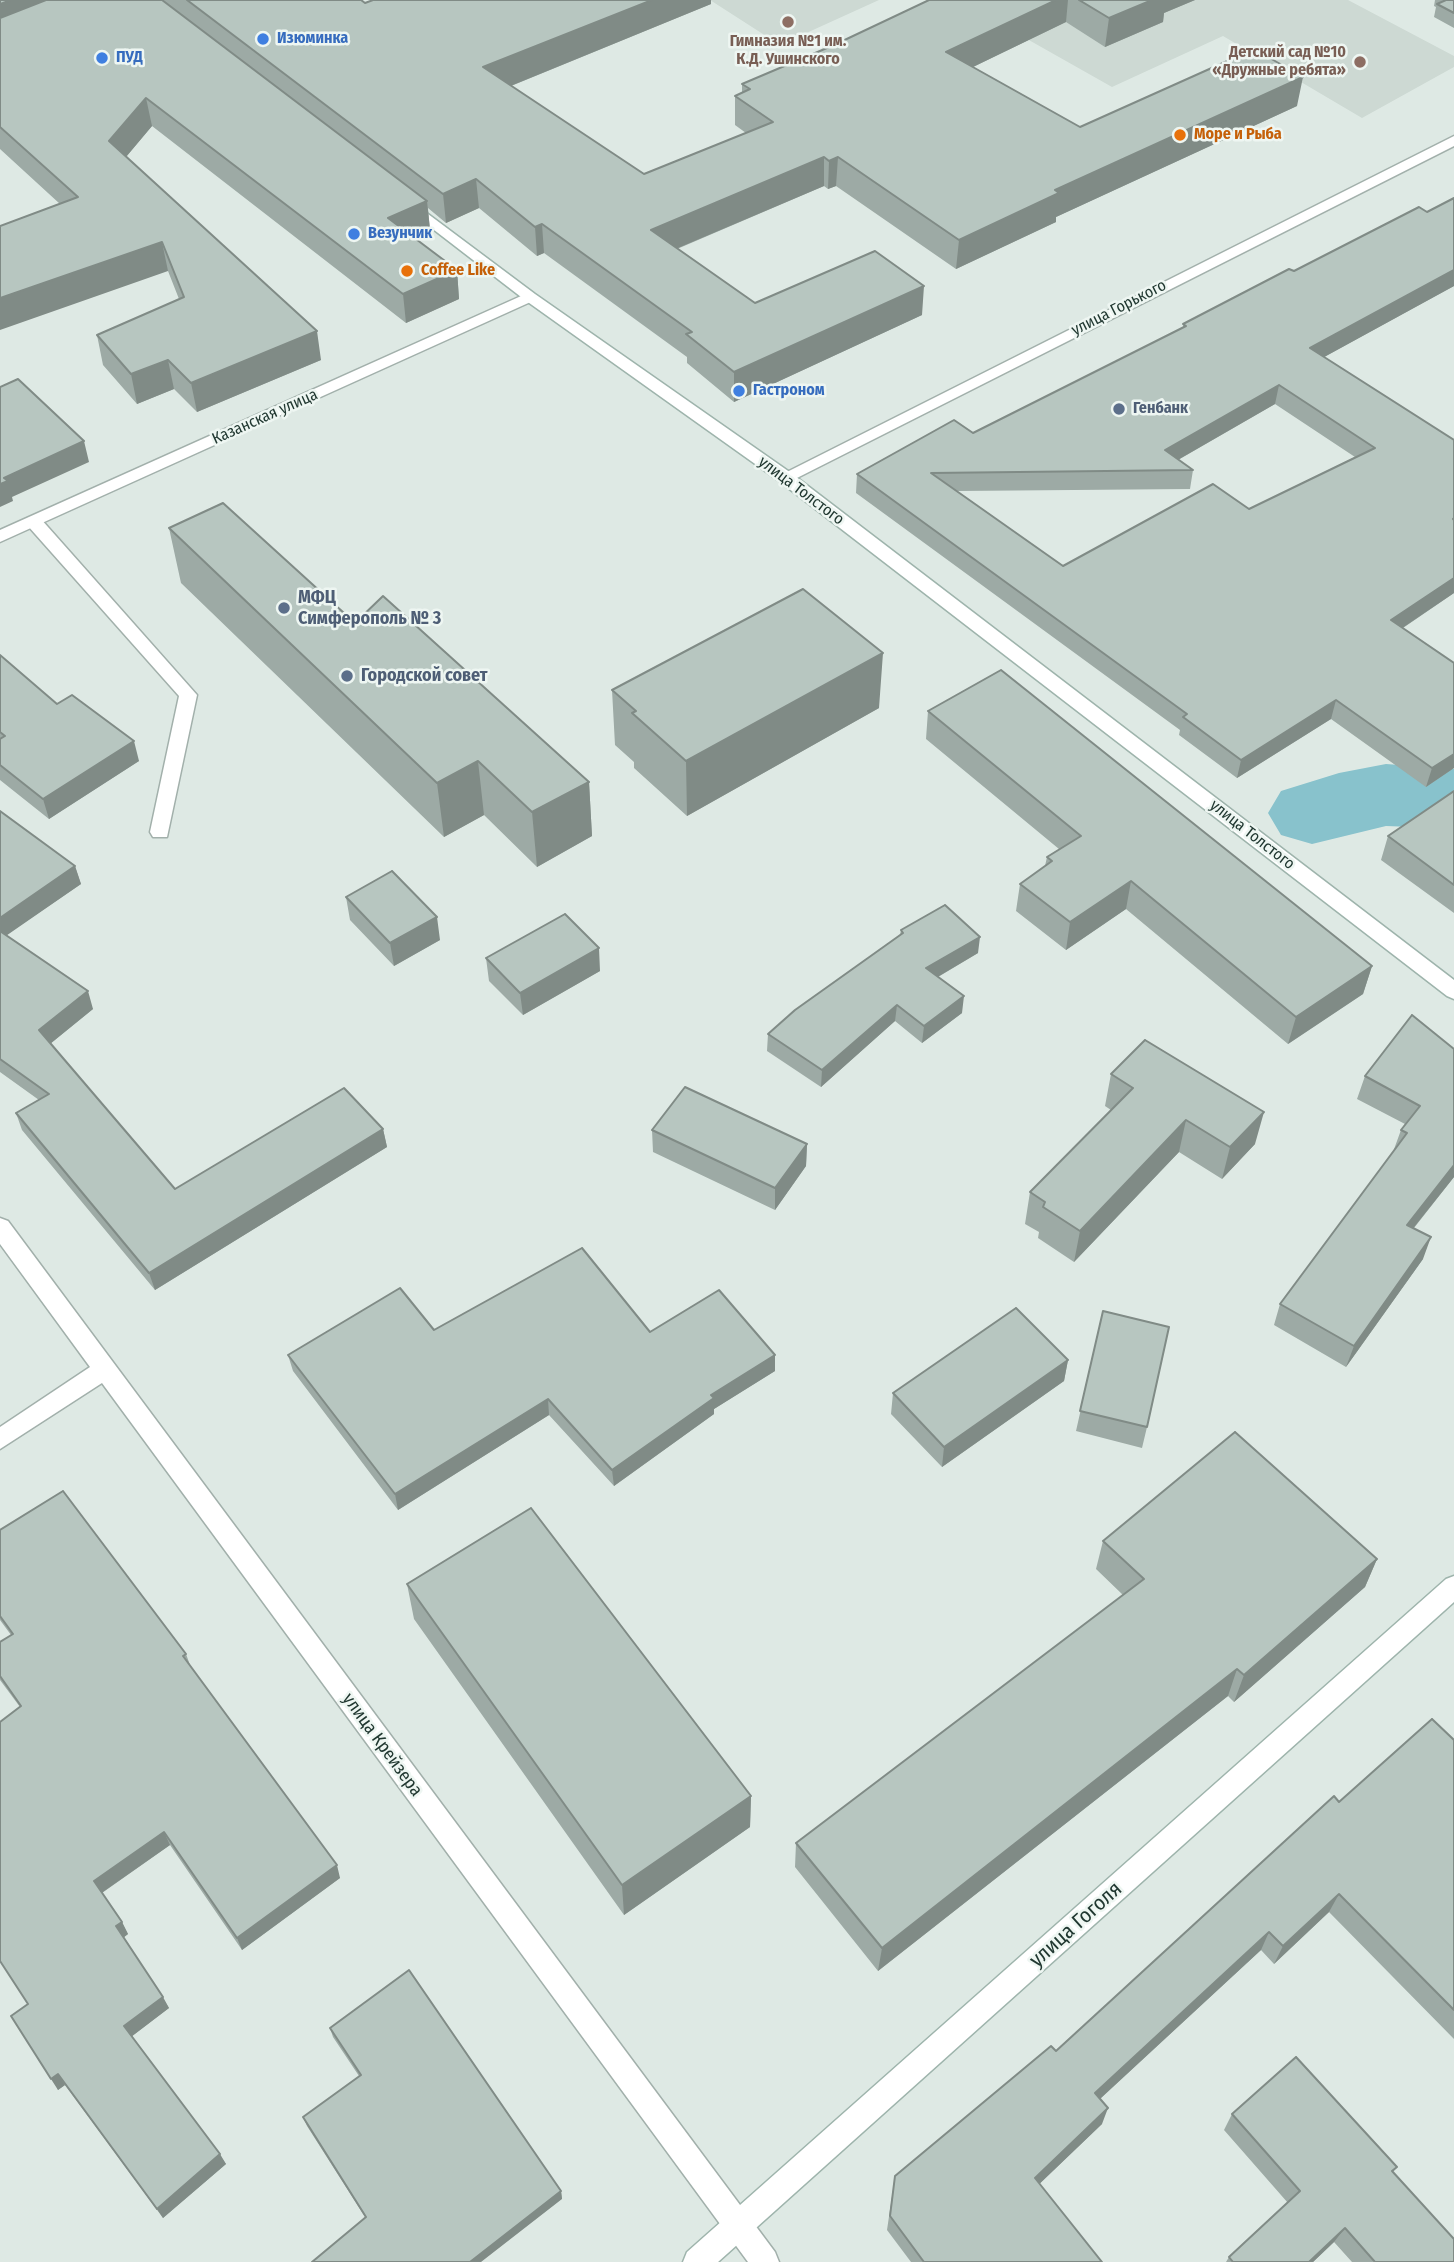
<!DOCTYPE html>
<html>
<head>
<meta charset="utf-8">
<style>
	body { margin:0 }
	canvas { display:block; background:#dee9e4 }
</style>
</head>
<body>
<canvas width="1454" height="2262"></canvas>
<script>
const context = document.querySelector('canvas').getContext('2d');
context.lineJoin = 'round';
function fill(path, color) { context.fillStyle = color; context.fill(path, 'evenodd'); }
const shape = rows => new Path2D(rows.map(r => 'M' + r).join(''));
function trace(path, color, width, dash) { context.strokeStyle = color; context.lineWidth = width; context.lineCap = dash ? 'butt' : 'round'; context.setLineDash(dash || []); context.stroke(path); }
function label(font, color, halo, rows, align = 'center') {
  context.font = font + ' "Fira Sans Condensed",sans-serif'; context.lineWidth = 5; context.setLineDash([]); context.textBaseline = 'middle'; context.strokeStyle = halo; context.fillStyle = color; for (const [text, x, y, turn = 0] of rows) {
    context.save(); context.translate(x, y); context.rotate((+turn || 0) * Math.PI / 180); context.textAlign = isNaN(turn) ? turn : align; if (halo) context.strokeText(text, 0, 0); context.fillText(text, 0, 0); context.restore();
  }
}
fill(shape([
	[710,0,879,0,780,45],
	[958,0,1348,0,1454,56,1454,67,1362,118,1223,36,1112,87]
]), '#cdd9d3');
fill(shape([
	[1386,764,1454,769,1454,832,1439,828,1386,826,1312,844,1281,835,1268,813,1281,791,1339,773,1386,764]
]), '#88c2cc');
const lane = shape([
	[34,517,40,518,197,695,167,837,153,837,150,832,179,696,28,526,26,522,28,518,34,517]
]);
const street = shape([
	[1454,136,1454,146,791,481,785,482,777,477,1454,136],
	[530,292,538,297,535,300,0,542,0,530,530,292],
	[0,1218,8,1221,775,2252,779,2262,748,2262,102,1383,0,1449,0,1427,90,1367,0,1244,0,1218]
]);
const secondary = shape([
	[408,199,535,294,791,473,1454,980,1454,999,1447,996,779,481,525,300,403,206,401,203,408,199],
	[1454,1576,1454,1602,718,2262,683,2262,687,2252,1446,1579,1454,1576]
]);
trace(lane, '#a2b0ab', 3);
trace(street, '#a2b0ab', 3);
trace(secondary, '#9eb4ac', 3);
fill(lane, '#fff');
fill(street, '#fff');
fill(secondary, '#fff');
fill(shape([
	[0,0,361,0,365,3,373,0,711,0,711,4,511,86,644,174,746,133,735,125,735,96,742,93,742,84,834,45,929,0,1195,0,1164,13,1163,22,1105,47,1066,22,973,67,1080,127,1297,106,1056,217,1056,222,956,269,836,186,828,189,824,186,677,249,755,303,922,315,734,402,687,363,687,357,544,253,537,256,479,208,446,223,428,208,430,230,413,238,457,270,459,299,406,323,152,126,126,157,321,360,197,412,174,389,137,404,103,365,97,335,179,299,168,271,60,204,0,149],
	[1435,0,1454,0,1454,28,1434,17,1436,7,1434,6],
	[1454,198,1454,286,1324,357,1454,440,1454,593,1403,628,1454,663,1454,768,1426,787,1331,719,1237,778,1179,735,1180,730,856,493,857,474,973,433,1183,328,1183,324,1294,271,1427,212],
	[1275,404,1355,457,1249,509,1063,566,957,491,1190,489,1193,470,1178,460],
	[169,528,355,623,589,782,592,836,537,867,484,815,444,837,181,583],
	[0,655,57,704,139,761,49,819,0,780],
	[612,690,879,708,687,816,634,768,634,762,615,745],
	[928,711,1372,966,1363,994,1288,1044,1126,909,1066,950,1016,911,1020,884,1045,866,1047,857,1059,849,926,739],
	[1454,791,1454,913,1381,860,1388,836],
	[0,811,75,866,81,884,6,935,93,1009,50,1044,175,1189,383,1129,387,1147,155,1290,22,1130,16,1113,39,1100,0,1072],
	[346,897,440,940,394,966,350,920],
	[901,930,978,953,938,977,962,1013,922,1043,895,1021,821,1087,767,1051,768,1034,900,935],
	[486,958,600,971,523,1015,489,981],
	[1454,1049,1454,1177,1414,1228,1423,1259,1346,1367,1274,1325,1280,1304,1393,1152,1401,1130,1405,1124,1357,1099,1365,1076],
	[1111,1074,1255,1144,1222,1179,1179,1152,1074,1262,1038,1238,1039,1232,1025,1224,1030,1192,1111,1110,1105,1106],
	[652,1130,807,1144,806,1166,775,1210,653,1152],
	[1103,1311,1147,1427,1142,1448,1076,1431],
	[434,1330,650,1332,775,1355,775,1371,714,1409,714,1414,614,1486,549,1415,398,1510,293,1371,288,1355],
	[1068,1360,1064,1381,942,1467,891,1414,893,1393],
	[0,1530,186,1654,190,1665,340,1878,242,1950,170,1845,102,1893,122,1922,128,1934,124,1937,169,2008,132,2036,226,2164,163,2218,65,2085,58,2090,28,2004,20,1707,0,1680,0,1642,11,1635,0,1620],
	[1103,1541,1377,1559,1365,1587,1234,1702,1228,1696,878,1971,795,1867,796,1843,1123,1595,1096,1569],
	[407,1584,751,1796,750,1827,624,1915,414,1619],
	[1454,1740,1454,2039,1329,1912,1274,1964,1261,1950,1100,2099,1102,2124,1039,2184,1102,2262,911,2262,887,2230,895,2176,1056,2051,1339,1802],
	[330,2028,561,2191,562,2199,365,2217,307,2126,303,2117,359,2076,333,2037],
	[1232,2114,1397,2167,1393,2172,1454,2262,1352,2262,1334,2242,1313,2262,1226,2262,1229,2257,1288,2203,1224,2130]
]), '#9daaa5');
fill(shape([
	[11,0,94,0,0,35,0,4],
	[652,0,711,0,711,4,486,96,483,67],
	[1056,0,1068,0,1066,22,944,81,946,52],
	[1152,0,1195,0,1164,13,1163,22,1105,47,1109,18],
	[1303,77,1297,106,1056,217,1056,222,956,269,959,240,1055,190],
	[146,98,152,126,115,170,109,141],
	[824,157,824,186,652,259,651,230],
	[838,157,836,186,828,189,829,161],
	[476,179,479,208,446,223,443,194],
	[427,201,430,230,391,248,388,218],
	[542,224,544,253,537,256,535,227],
	[162,242,168,271,0,330,0,298],
	[457,270,459,299,406,323,403,294],
	[1454,270,1454,286,1306,367,1310,348],
	[924,286,922,315,734,402,734,372],
	[317,331,321,360,197,412,191,383],
	[168,360,174,389,137,404,131,374],
	[1279,385,1275,404,1162,469,1165,450],
	[84,441,89,462,12,497,13,501,0,507,0,484,4,478],
	[1454,578,1454,593,1386,639,1391,620],
	[883,653,879,708,687,816,686,761],
	[1336,700,1331,719,1237,778,1241,760],
	[134,741,139,761,49,819,43,799],
	[1454,754,1454,768,1426,787,1432,768],
	[478,761,484,815,444,837,437,783],
	[589,782,592,836,537,867,532,812],
	[75,866,81,884,0,940,0,918],
	[1131,881,1126,909,1066,950,1070,922],
	[437,917,440,940,394,966,390,943],
	[980,937,978,953,924,985,926,968],
	[599,948,600,971,523,1015,520,993],
	[1372,966,1363,994,1288,1044,1296,1017],
	[88,991,93,1009,45,1048,39,1030],
	[964,996,962,1013,922,1043,924,1026],
	[897,1005,895,1021,821,1087,822,1070],
	[1264,1112,1255,1144,1222,1179,1230,1147],
	[1186,1120,1179,1152,1074,1262,1080,1231],
	[383,1129,387,1147,155,1290,149,1273],
	[807,1144,806,1166,775,1210,775,1188],
	[1454,1165,1454,1177,1399,1246,1407,1225],
	[1431,1237,1423,1259,1346,1367,1354,1346],
	[775,1355,775,1371,714,1409,714,1414,614,1486,612,1470,711,1395],
	[1068,1360,1064,1381,942,1467,944,1447],
	[548,1399,549,1415,398,1510,395,1494],
	[1377,1559,1365,1587,1234,1702,1244,1675],
	[1237,1669,1228,1696,878,1971,882,1948],
	[751,1796,750,1827,624,1915,622,1885],
	[164,1832,170,1845,100,1894,94,1881],
	[337,1865,340,1878,242,1950,237,1938],
	[1339,1894,1329,1912,1274,1964,1283,1946],
	[122,1922,128,1934,123,1938,116,1926],
	[1269,1932,1261,1950,1089,2109,1095,2093],
	[163,1997,169,2008,131,2037,124,2026],
	[58,2074,65,2085,58,2090,51,2079],
	[1108,2108,1102,2124,1030,2193,1035,2178],
	[220,2154,226,2164,163,2218,157,2209],
	[561,2191,562,2199,481,2262,470,2262],
	[1345,2228,1334,2242,1313,2262,1309,2262]
]), '#808b86');
const building = shape([
	[0,0,11,0,0,4,0,0],
	[46,0,162,0,427,201,388,218,457,270,403,294,146,98,109,141,317,331,191,383,168,360,131,374,97,335,184,297,162,242,0,298,0,226,78,197,0,127,0,18,46,0],
	[187,0,361,0,365,3,373,0,652,0,483,67,644,174,773,122,735,96,750,89,742,84,834,45,929,0,1056,0,946,52,1080,127,1254,49,1303,77,1055,190,1059,193,959,240,838,157,829,161,824,157,651,230,755,303,875,251,924,286,734,372,686,334,692,332,542,224,535,227,476,179,443,194,187,0],
	[1079,0,1152,0,1109,18,1079,0],
	[1446,0,1454,0,1454,13,1437,4,1446,0],
	[1454,198,1454,270,1310,348,1454,440,1454,518,1453,519,1454,520,1454,578,1391,620,1454,663,1454,754,1432,768,1336,700,1241,760,1183,717,1187,714,857,474,954,420,973,433,1186,326,1183,324,1289,269,1294,271,1419,207,1427,212,1454,198],
	[1279,385,1375,448,1249,509,1213,484,1063,566,931,473,1193,470,1165,450,1279,385],
	[18,379,84,441,4,478,8,481,0,484,0,387,18,379],
	[223,503,355,623,383,596,589,782,532,812,478,761,437,783,169,528,223,503],
	[803,589,883,653,686,761,632,713,636,711,612,690,803,589],
	[0,655,57,704,72,695,134,741,43,799,0,765,0,739,5,736,0,732,0,655],
	[1001,670,1372,966,1296,1017,1131,881,1070,922,1020,884,1052,861,1047,857,1081,836,928,711,1001,670],
	[1454,791,1454,885,1388,836,1454,791],
	[0,811,75,866,0,918,0,811],
	[392,871,437,917,390,943,346,897,392,871],
	[945,905,980,937,926,968,964,996,924,1026,897,1005,822,1070,768,1034,795,1010,903,933,901,930,945,905],
	[565,914,599,948,520,993,486,958,565,914],
	[0,931,88,991,39,1030,175,1189,344,1088,383,1129,149,1273,16,1113,49,1094,0,1059,0,931],
	[1412,1015,1454,1049,1454,1165,1407,1225,1431,1237,1354,1346,1280,1304,1407,1133,1401,1130,1420,1106,1365,1076,1412,1015],
	[1145,1040,1264,1112,1230,1147,1186,1120,1080,1231,1043,1207,1045,1202,1030,1192,1133,1088,1111,1074,1145,1040],
	[685,1087,807,1144,775,1188,652,1130,685,1087],
	[582,1248,650,1332,719,1290,775,1355,711,1395,714,1398,612,1470,548,1399,395,1494,288,1355,400,1288,434,1330,582,1248],
	[1016,1308,1068,1360,944,1447,893,1393,1016,1308],
	[1103,1311,1169,1327,1147,1427,1080,1411,1103,1311],
	[1235,1432,1377,1559,1244,1675,1237,1669,882,1948,796,1843,1144,1579,1103,1541,1235,1432],
	[63,1491,186,1654,183,1656,337,1865,237,1938,164,1832,94,1881,122,1922,116,1926,163,1997,124,2026,220,2154,157,2209,58,2074,51,2079,11,2016,28,2004,0,1961,0,1722,21,1706,0,1676,0,1642,13,1634,0,1616,0,1530,63,1491],
	[531,1508,751,1796,622,1885,407,1584,531,1508],
	[1432,1719,1454,1740,1454,2010,1339,1894,1283,1946,1269,1932,1095,2093,1108,2108,1035,2178,1102,2262,924,2262,890,2216,895,2176,1051,2046,1056,2051,1334,1796,1339,1802,1432,1719],
	[409,1970,561,2191,470,2262,312,2262,366,2217,303,2117,361,2075,330,2028,409,1970],
	[1296,2057,1397,2167,1392,2171,1454,2239,1454,2262,1375,2262,1345,2228,1309,2262,1233,2262,1229,2257,1300,2191,1232,2114,1296,2057]
]);
fill(building, '#b7c6c0');
trace(building, '#808b86', 2);
for (const [x, y, r, color] of [
	[788,22,7,"#8d6e63"],
	[263,39,7,"#3f7fe0"],
	[102,58,7,"#3f7fe0"],
	[1360,62,7,"#8d6e63"],
	[1180,135,7,"#e8710a"],
	[354,234,7,"#3f7fe0"],
	[407,271,7,"#e8710a"],
	[739,391,7,"#3f7fe0"],
	[1119,409,7,"#5c6f8a"],
	[284,608,7,"#5c6f8a"],
	[347,676,7,"#5c6f8a"]
]) { const dot = new Path2D(); dot.arc(x, y, r, 0, 2 * Math.PI); context.fillStyle = color; context.fill(dot); trace(dot, '#eef6f2', 2.5); }
label('bold 16px', '#366cbe', '#eef6f2', [
	["Изюминка",277,39],
	["ПУД",116,58],
	["Везунчик",368,234],
	["Гастроном",753,391]
], 'left');
label('bold 16px', '#785e54', '#eef6f2', [
	["Гимназия №1 им.",788,42],
	["К.Д. Ушинского",788,60],
	["Детский сад №10",1346,53,"right"],
	["«Дружные ребята»",1346,71,"right"]
]);
label('bold 16px', '#c56008', '#eef6f2', [
	["Море и Рыба",1194,135],
	["Coffee Like",421,271]
], 'left');
label('16px', '#213831', '#eef6f2', [
	["улица Горького",1119,308,-27],
	["Казанская улица",265,417,-24],
	["улица Толстого",801,491,37],
	["улица Толстого",1252,835,38]
]);
label('bold 16px', '#4e5e75', '#eef6f2', [
	["Генбанк",1133,409]
], 'left');
label('bold 18px', '#4e5e75', '#eef6f2', [
	["МФЦ",298,598],
	["Симферополь № 3",298,619],
	["Городской совет",361,676]
], 'left');
label('18px', '#213831', '#eef6f2', [
	["улица Крейзера",382,1745,54]
]);
label('21px', '#213831', '#eef6f2', [
	["улица Гоголя",1076,1925,-42]
]);
</script>
</body>
</html>
